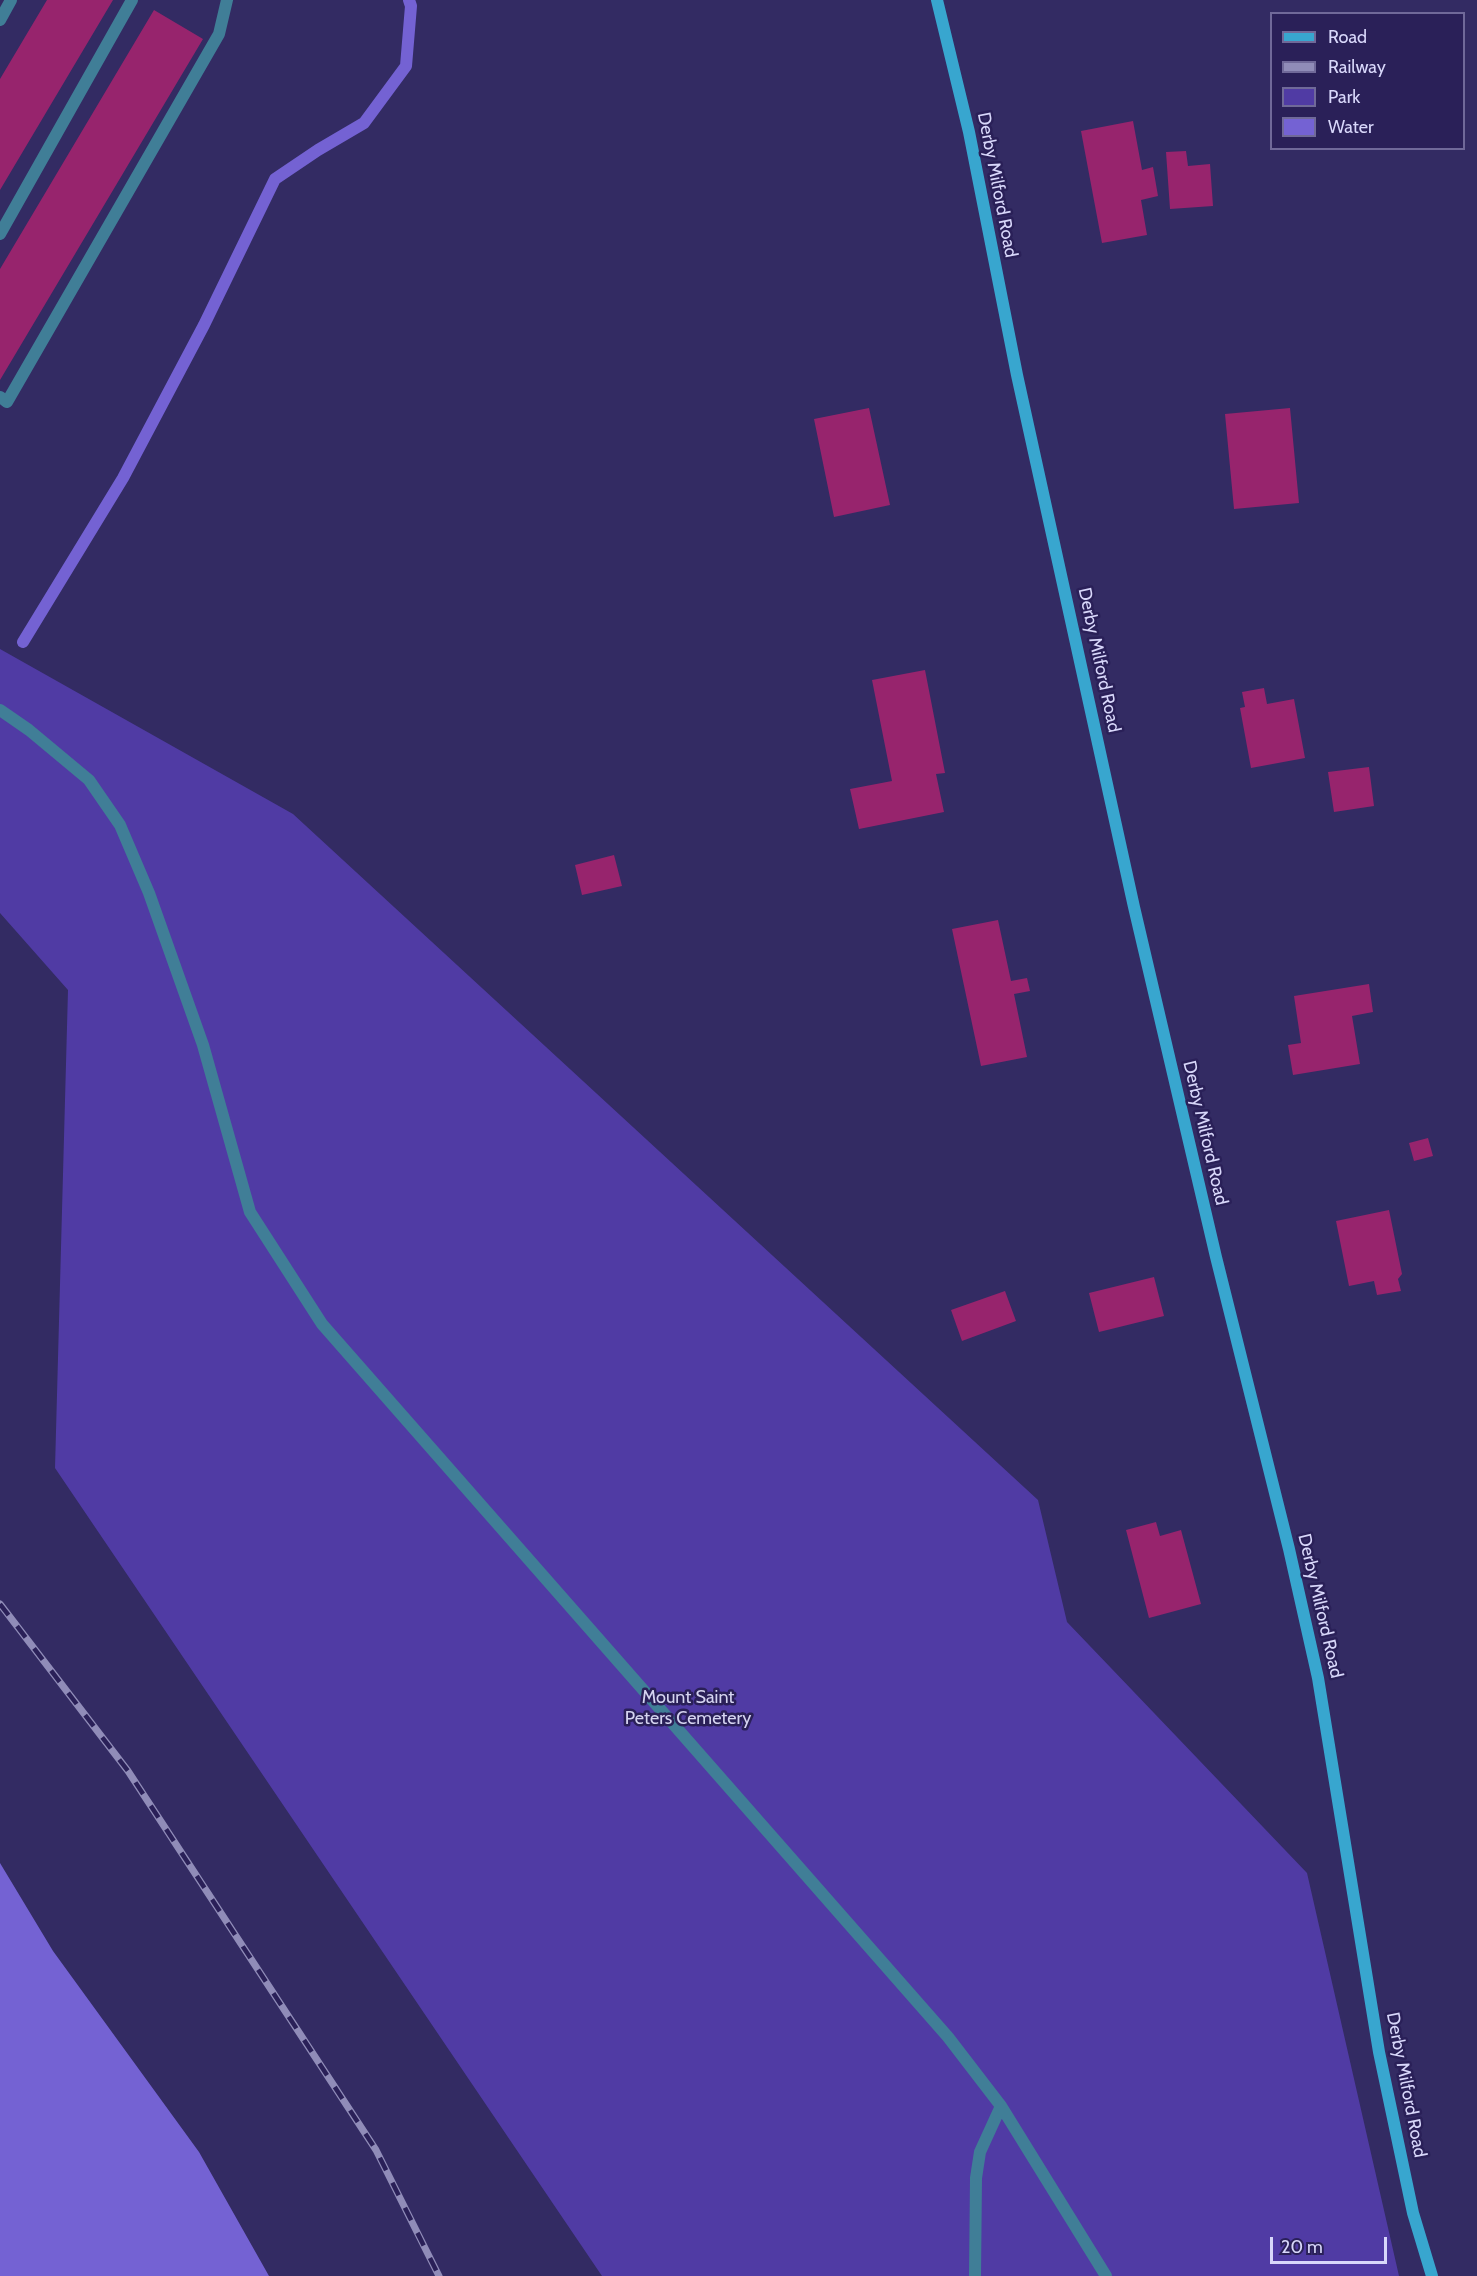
<!DOCTYPE html>
<html>
<head>
<meta charset="utf-8">
<style>
	body { margin:0 }
	#map { position:relative; width:1477px; height:2276px; overflow:hidden; background:#332b63; font-family:Cabin,sans-serif }
	canvas { display:block }
	.legend { position:absolute; left:1270px; top:12px; width:195px; height:138px; box-sizing:border-box; background:#2a2058; border:2px solid #706999; margin:0; padding:8px 10px; list-style:none; font-size:18px; color:#d8d7fa }
	.legend li { display:flex; align-items:center; gap:12px; height:30px }
	.legend b { width:30px; border:2px solid #706999 }
	.scale { position:absolute; left:1270px; top:2237px; width:117px; height:27px; box-sizing:border-box; border:3px solid #d8d7fa; border-top:0; padding-left:8px; font-size:18px; line-height:21px; white-space:nowrap; color:#d8d7fa; -webkit-text-stroke:4px #2a2058; paint-order:stroke }
</style>
</head>
<body>
<div id="map">
<canvas width="1477" height="2276"></canvas>
<ul class="legend">
<li><b style="height:8px;background:#38a6cf"></b>Road</li>
<li><b style="height:8px;background:#908cb8"></b>Railway</li>
<li><b style="height:16px;background:#503ba4"></b>Park</li>
<li><b style="height:16px;background:#7462d3"></b>Water</li>
</ul>
<div class="scale">20 m</div>
</div>
<script>
const context = document.querySelector('canvas').getContext('2d');
context.lineJoin = 'round';
function fill(path, color) { context.fillStyle = color; context.fill(path, 'evenodd'); }
const shape = rows => new Path2D(rows.map(r => 'M' + r).join(''));
function trace(path, color, width, dash) { context.strokeStyle = color; context.lineWidth = width; context.lineCap = dash ? 'butt' : 'round'; context.setLineDash(dash || []); context.stroke(path); }
function label(font, color, halo, rows, align = 'center') {
  context.font = font + ' Cabin,sans-serif'; context.lineWidth = 5; context.setLineDash([]); context.textBaseline = 'middle'; context.strokeStyle = halo; context.fillStyle = color; for (const [text, x, y, turn = 0] of rows) {
    context.save(); context.translate(x, y); context.rotate((+turn || 0) * Math.PI / 180); context.textAlign = isNaN(turn) ? turn : align; if (halo) context.strokeText(text, 0, 0); context.fillText(text, 0, 0); context.restore();
  }
}
fill(shape([
	[0,649,293,814,1038,1500,1067,1622,1307,1873,1399,2276,602,2276,55,1468,68,990,0,913]
]), '#503ba4');
fill(shape([
	[0,1863,53,1951,199,2152,269,2276,0,2276]
]), '#7462d3');
trace(shape([
	[23,642,123,478,204,325,275,179,318,150,364,123,406,66,411,6,409,0]
]), '#7462d3', 12);
fill(shape([
	[47,0,113,0,0,190,0,79],
	[154,10,203,39,0,380,0,269],
	[1133,121,1142,170,1153,167,1158,196,1141,200,1147,235,1102,243,1081,131],
	[1186,151,1188,166,1210,164,1213,206,1170,209,1166,152],
	[869,408,890,505,834,517,814,419],
	[1290,408,1299,503,1234,509,1225,414],
	[925,670,945,773,936,774,944,812,859,829,850,789,892,781,872,680],
	[1264,688,1267,704,1294,699,1305,758,1251,768,1240,708,1245,707,1242,692],
	[1369,767,1374,806,1334,812,1328,772],
	[614,855,622,886,582,895,575,865],
	[998,920,1011,981,1027,978,1030,991,1014,994,1027,1057,981,1066,952,929],
	[1369,984,1373,1012,1352,1016,1360,1064,1293,1075,1288,1045,1301,1043,1294,996],
	[1428,1138,1433,1156,1414,1161,1409,1143],
	[1389,1210,1402,1274,1398,1279,1401,1291,1377,1295,1374,1281,1349,1286,1336,1221],
	[1154,1277,1164,1316,1099,1332,1089,1293],
	[1005,1291,1016,1321,962,1341,951,1310],
	[1156,1522,1160,1536,1181,1530,1201,1604,1149,1618,1126,1530]
]), '#97246d');
trace(shape([
	[0,20,11,0],
	[0,234,132,0],
	[0,397,7,402,219,34,227,0],
	[0,710,29,730,89,780,120,825,149,893,203,1045,250,1212,322,1324,948,2037,1001,2106,1106,2276],
	[975,2276,976,2178,980,2152,1001,2106]
]), '#407e97', 12);
trace(shape([
	[937,0,969,132,1017,375,1134,907,1216,1257,1289,1549,1318,1678,1379,2052,1413,2213,1432,2276]
]), '#38a6cf', 12);
const rail = shape([
	[0,1604,128,1771,376,2150,439,2276]
]);
trace(rail, '#908cb8', 7);
trace(rail, '#2a2058', 4.5, [14]);
label('18px', '#d8d7fa', '#2a2058', [
	["Derby Milford Road",997,185,79],
	["Derby Milford Road",1099,660,78],
	["Derby Milford Road",1205,1133,77],
	["Derby Milford Road",1320,1606,77],
	["Derby Milford Road",1406,2085,79]
]);
label('18px', '#d5d4f1', '#2a2058', [
	["Mount Saint",688,1698],
	["Peters Cemetery",688,1719]
]);
</script>
</body>
</html>
